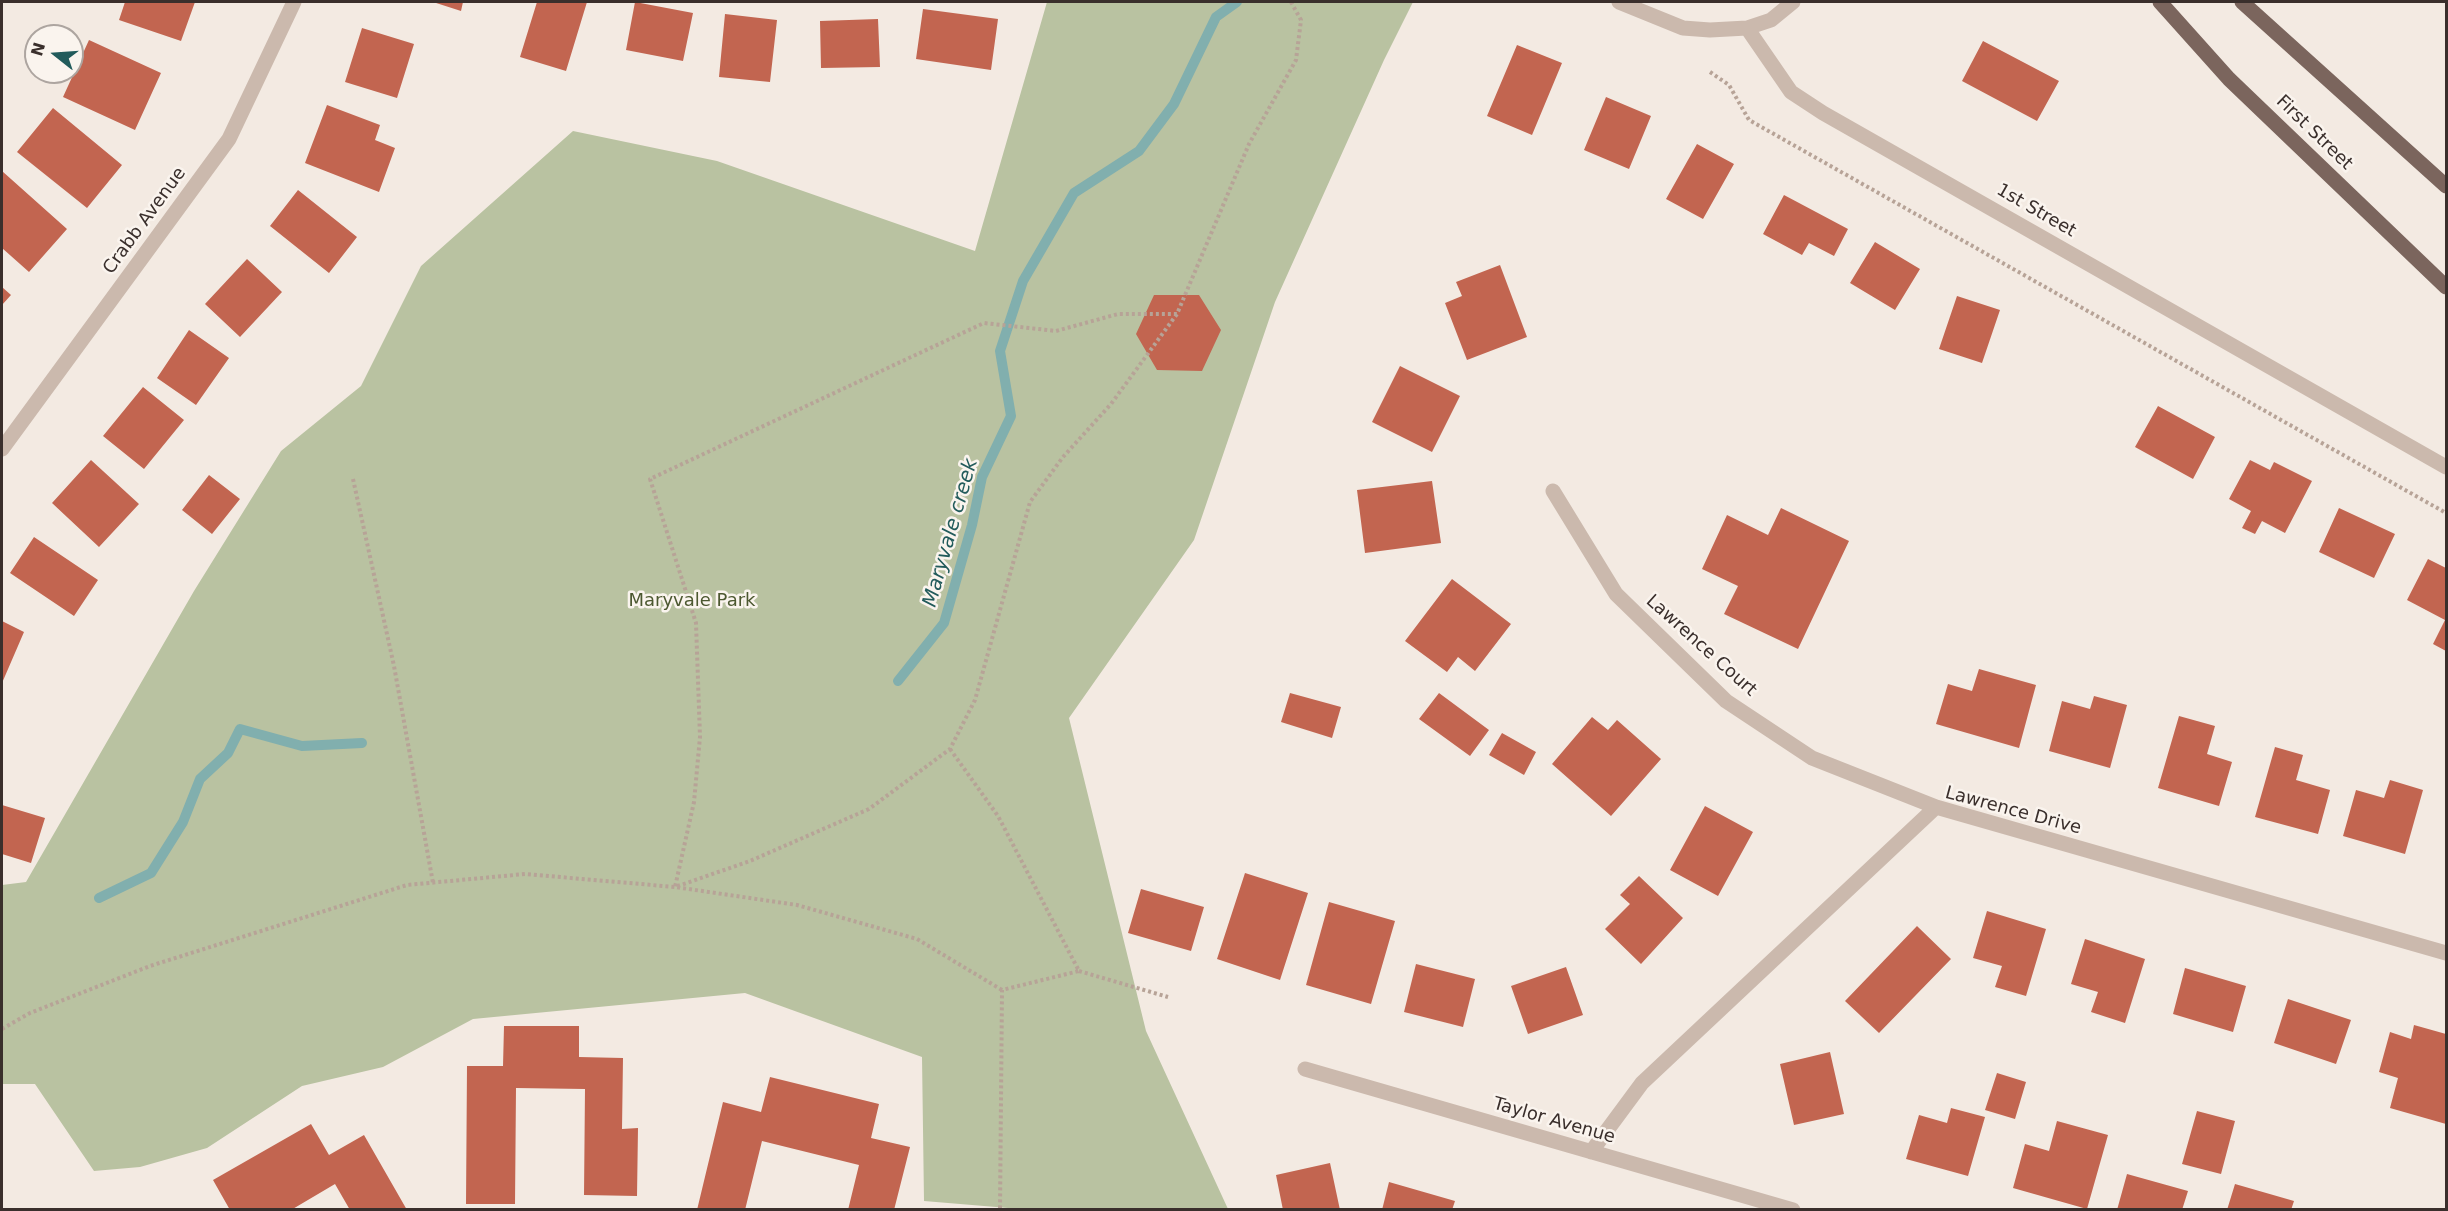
<!DOCTYPE html>
<html>
<head>
<meta charset="utf-8">
<style>
	body { margin:0 }
	#map { position:relative; width:2448px; height:1211px; overflow:hidden; background:#f3eae2; font-family:"DejaVu Sans",sans-serif }
	canvas { display:block }
	.frame { position:absolute; inset:0; border:3px solid #3a2f2c; pointer-events:none }
	.north { position:absolute; left:24px; top:24px; width:60px; height:60px; box-sizing:border-box; background:#faf4ee; border:2px solid #ada5a0; border-radius:50%; rotate:287deg; font-size:16px; font-weight:700; line-height:24px; text-align:center; color:#3a2f2c }
	.north::after { content:''; display:block; margin:auto; width:21px; height:27px; background:#225b5b; clip-path:polygon(50% 0,100% 100%,50% 72%,0 100%) }
</style>
</head>
<body>
<div id="map">
<canvas width="2448" height="1211"></canvas>
<div class="frame"></div>
<div class="north">N</div>
</div>
<script>
const context = document.querySelector('canvas').getContext('2d');
context.lineJoin = 'round';
function fill(path, color) { context.fillStyle = color; context.fill(path, 'evenodd'); }
const shape = rows => new Path2D(rows.map(r => 'M' + r).join(''));
function trace(path, color, width, dash) { context.strokeStyle = color; context.lineWidth = width; context.lineCap = dash ? 'butt' : 'round'; context.setLineDash(dash || []); context.stroke(path); }
function label(font, color, halo, rows, align = 'center') {
  context.font = font + ' "DejaVu Sans",sans-serif'; context.lineWidth = 5; context.setLineDash([]); context.textBaseline = 'middle'; context.strokeStyle = halo; context.fillStyle = color; for (const [text, x, y, turn = 0] of rows) {
    context.save(); context.translate(x, y); context.rotate((+turn || 0) * Math.PI / 180); context.textAlign = isNaN(turn) ? turn : align; if (halo) context.strokeText(text, 0, 0); context.fillText(text, 0, 0); context.restore();
  }
}
fill(shape([
	[1047,2,1413,2,1384,60,1275,302,1194,540,1069,718,1146,1031,1228,1209,1032,1210,924,1201,922,1057,745,993,473,1019,383,1067,302,1086,207,1148,140,1167,94,1171,35,1084,2,1084,2,885,26,882,194,591,281,451,361,386,421,266,573,131,717,161,975,251]
]), '#b9c2a1');
trace(shape([
	[898,681,944,623,972,525,982,477,1011,416,1000,351,1023,281,1074,193,1139,151,1174,104,1216,17,1237,2],
	[99,898,151,873,183,822,200,779,228,753,240,729,302,746,362,743]
]), '#81afae', 10);
fill(shape([
	[125,2,195,2,181,41,119,20],
	[433,2,463,2,461,11],
	[537,2,587,2,566,71,520,57],
	[635,2,693,13,683,61,626,50],
	[923,9,998,19,991,70,916,59],
	[725,14,777,20,770,82,719,77],
	[878,19,880,67,821,68,820,21],
	[362,28,414,44,397,98,345,82],
	[89,40,161,73,135,130,63,97],
	[1983,41,2059,81,2037,121,1962,81],
	[1517,45,1562,63,1532,135,1487,116],
	[1606,97,1651,116,1629,169,1584,150],
	[327,105,380,125,375,140,395,148,379,192,305,163],
	[53,108,122,165,87,208,17,152],
	[1697,144,1734,164,1703,219,1666,199],
	[2,171,67,229,29,272,2,248],
	[298,190,357,237,329,273,270,226],
	[1784,195,1848,229,1834,256,1809,243,1802,255,1763,234],
	[1875,242,1920,269,1895,310,1850,283],
	[247,259,282,292,240,337,205,304],
	[1500,265,1527,337,1467,360,1445,303,1462,296,1456,282],
	[2,287,11,295,2,305],
	[1154,295,1199,295,1221,330,1202,371,1157,370,1136,334],
	[1957,296,2000,310,1982,363,1939,349],
	[189,330,229,358,196,405,157,378],
	[1400,366,1460,396,1432,452,1372,422],
	[143,387,184,420,144,469,103,436],
	[2158,406,2215,437,2193,479,2135,447],
	[91,460,139,504,99,547,52,503],
	[2250,460,2270,470,2274,462,2312,481,2285,533,2262,521,2255,534,2242,528,2251,511,2229,499],
	[209,475,240,499,212,534,182,510],
	[1432,481,1441,543,1365,553,1357,490],
	[1781,508,1849,541,1798,649,1724,614,1738,586,1702,569,1727,515,1768,535],
	[2339,508,2395,534,2374,578,2319,552],
	[34,537,98,580,74,616,10,573],
	[2428,559,2446,568,2446,651,2433,644,2445,620,2407,600],
	[1452,579,1511,624,1475,671,1458,657,1447,672,1405,641],
	[2,621,24,632,2,683],
	[1979,669,2036,685,2019,748,1936,724,1948,684,1972,691],
	[1290,693,1341,707,1332,738,1281,722],
	[1439,693,1489,730,1470,756,1419,719],
	[2094,696,2127,705,2110,768,2049,751,2062,701,2090,709],
	[2179,716,2215,726,2207,754,2232,762,2219,806,2158,788],
	[1592,717,1608,730,1617,720,1661,759,1611,816,1552,764],
	[1502,733,1536,752,1524,775,1489,755],
	[2275,747,2303,755,2296,780,2330,790,2318,834,2255,817],
	[2390,780,2423,790,2405,854,2343,836,2356,790,2384,798],
	[2,805,45,818,31,863,2,854],
	[1705,806,1753,832,1718,896,1670,870],
	[1245,873,1308,893,1280,980,1217,959],
	[1639,876,1683,918,1641,964,1605,929,1630,904,1620,895],
	[1141,889,1204,907,1191,951,1128,933],
	[1329,902,1395,921,1371,1004,1306,985],
	[1987,911,2046,929,2026,996,1995,987,2002,966,1973,958],
	[1917,926,1951,959,1879,1033,1845,1001],
	[2085,939,2145,959,2125,1023,2091,1012,2098,992,2071,984],
	[1416,964,1475,979,1463,1027,1404,1012],
	[1566,967,1583,1015,1528,1034,1511,986],
	[2185,968,2246,986,2233,1032,2173,1014],
	[2288,999,2351,1020,2336,1064,2274,1043],
	[2414,1025,2446,1034,2446,1124,2390,1108,2398,1078,2379,1072,2390,1032,2411,1039],
	[504,1026,579,1026,579,1057,623,1058,622,1129,638,1128,637,1196,584,1195,585,1089,516,1088,515,1204,466,1204,467,1066,503,1066],
	[1830,1052,1844,1114,1794,1125,1780,1064],
	[1997,1073,2026,1082,2015,1119,1985,1110],
	[770,1077,879,1104,871,1138,910,1147,894,1210,848,1210,859,1165,762,1141,745,1210,697,1210,723,1102,761,1112],
	[1951,1108,1985,1117,1968,1176,1906,1159,1919,1115,1947,1123],
	[2197,1111,2235,1121,2221,1174,2182,1164],
	[2057,1121,2108,1135,2087,1209,2013,1188,2025,1144,2049,1151],
	[311,1124,329,1155,364,1135,407,1210,350,1210,335,1184,291,1210,230,1210,213,1180],
	[1330,1163,1340,1210,1283,1210,1276,1175],
	[2127,1174,2188,1191,2182,1210,2117,1210],
	[1389,1182,1455,1201,1452,1210,1382,1210],
	[2235,1184,2294,1201,2291,1210,2227,1210]
]), '#c26550');
trace(shape([
	[1710,72,1729,85,1749,120,2446,513],
	[353,479,394,666,433,883],
	[950,749,998,816,1079,971,1002,990,1000,1210],
	[1079,971,1168,997],
	[1002,990,917,939,797,905,675,887,694,802,700,737,696,623,650,479,984,323,1056,331,1118,314,1177,314],
	[2,1029,30,1013,150,966,407,885,525,874,675,887,750,861,869,809,950,749,975,700,1030,502,1063,457,1111,404,1177,314,1249,144,1296,60,1301,20,1291,2]
]), '#b7a397', 4, [3, 3]);
trace(shape([
	[1619,2,1683,28,1710,30,1747,28,1771,20,1793,2],
	[1747,28,1791,92,1823,113,2446,467],
	[2,449,229,139,294,2],
	[1553,491,1616,594,1726,701,1812,758,1936,807,2446,953],
	[1305,1069,1793,1210],
	[1591,1152,1642,1083,1936,807]
]), '#cbb9ad', 15);
trace(shape([
	[2160,2,2229,79,2446,287],
	[2242,2,2446,186]
]), '#7b655d', 15);
label('18px', '#3a2f2c', '#faf4ee', [
	["First Street",2314,133,44],
	["1st Street",2036,211,30],
	["Crabb Avenue",145,221,-54],
	["Lawrence Court",1701,646,42],
	["Lawrence Drive",2013,811,15],
	["Taylor Avenue",1554,1121,16]
]);
label('18px', '#4c5830', '#faf4ee', [
	["Maryvale Park",692,601]
]);
label('italic 20px', '#225b5b', '#faf4ee', [
	["Maryvale creek",951,533,-74]
]);
</script>
</body>
</html>
